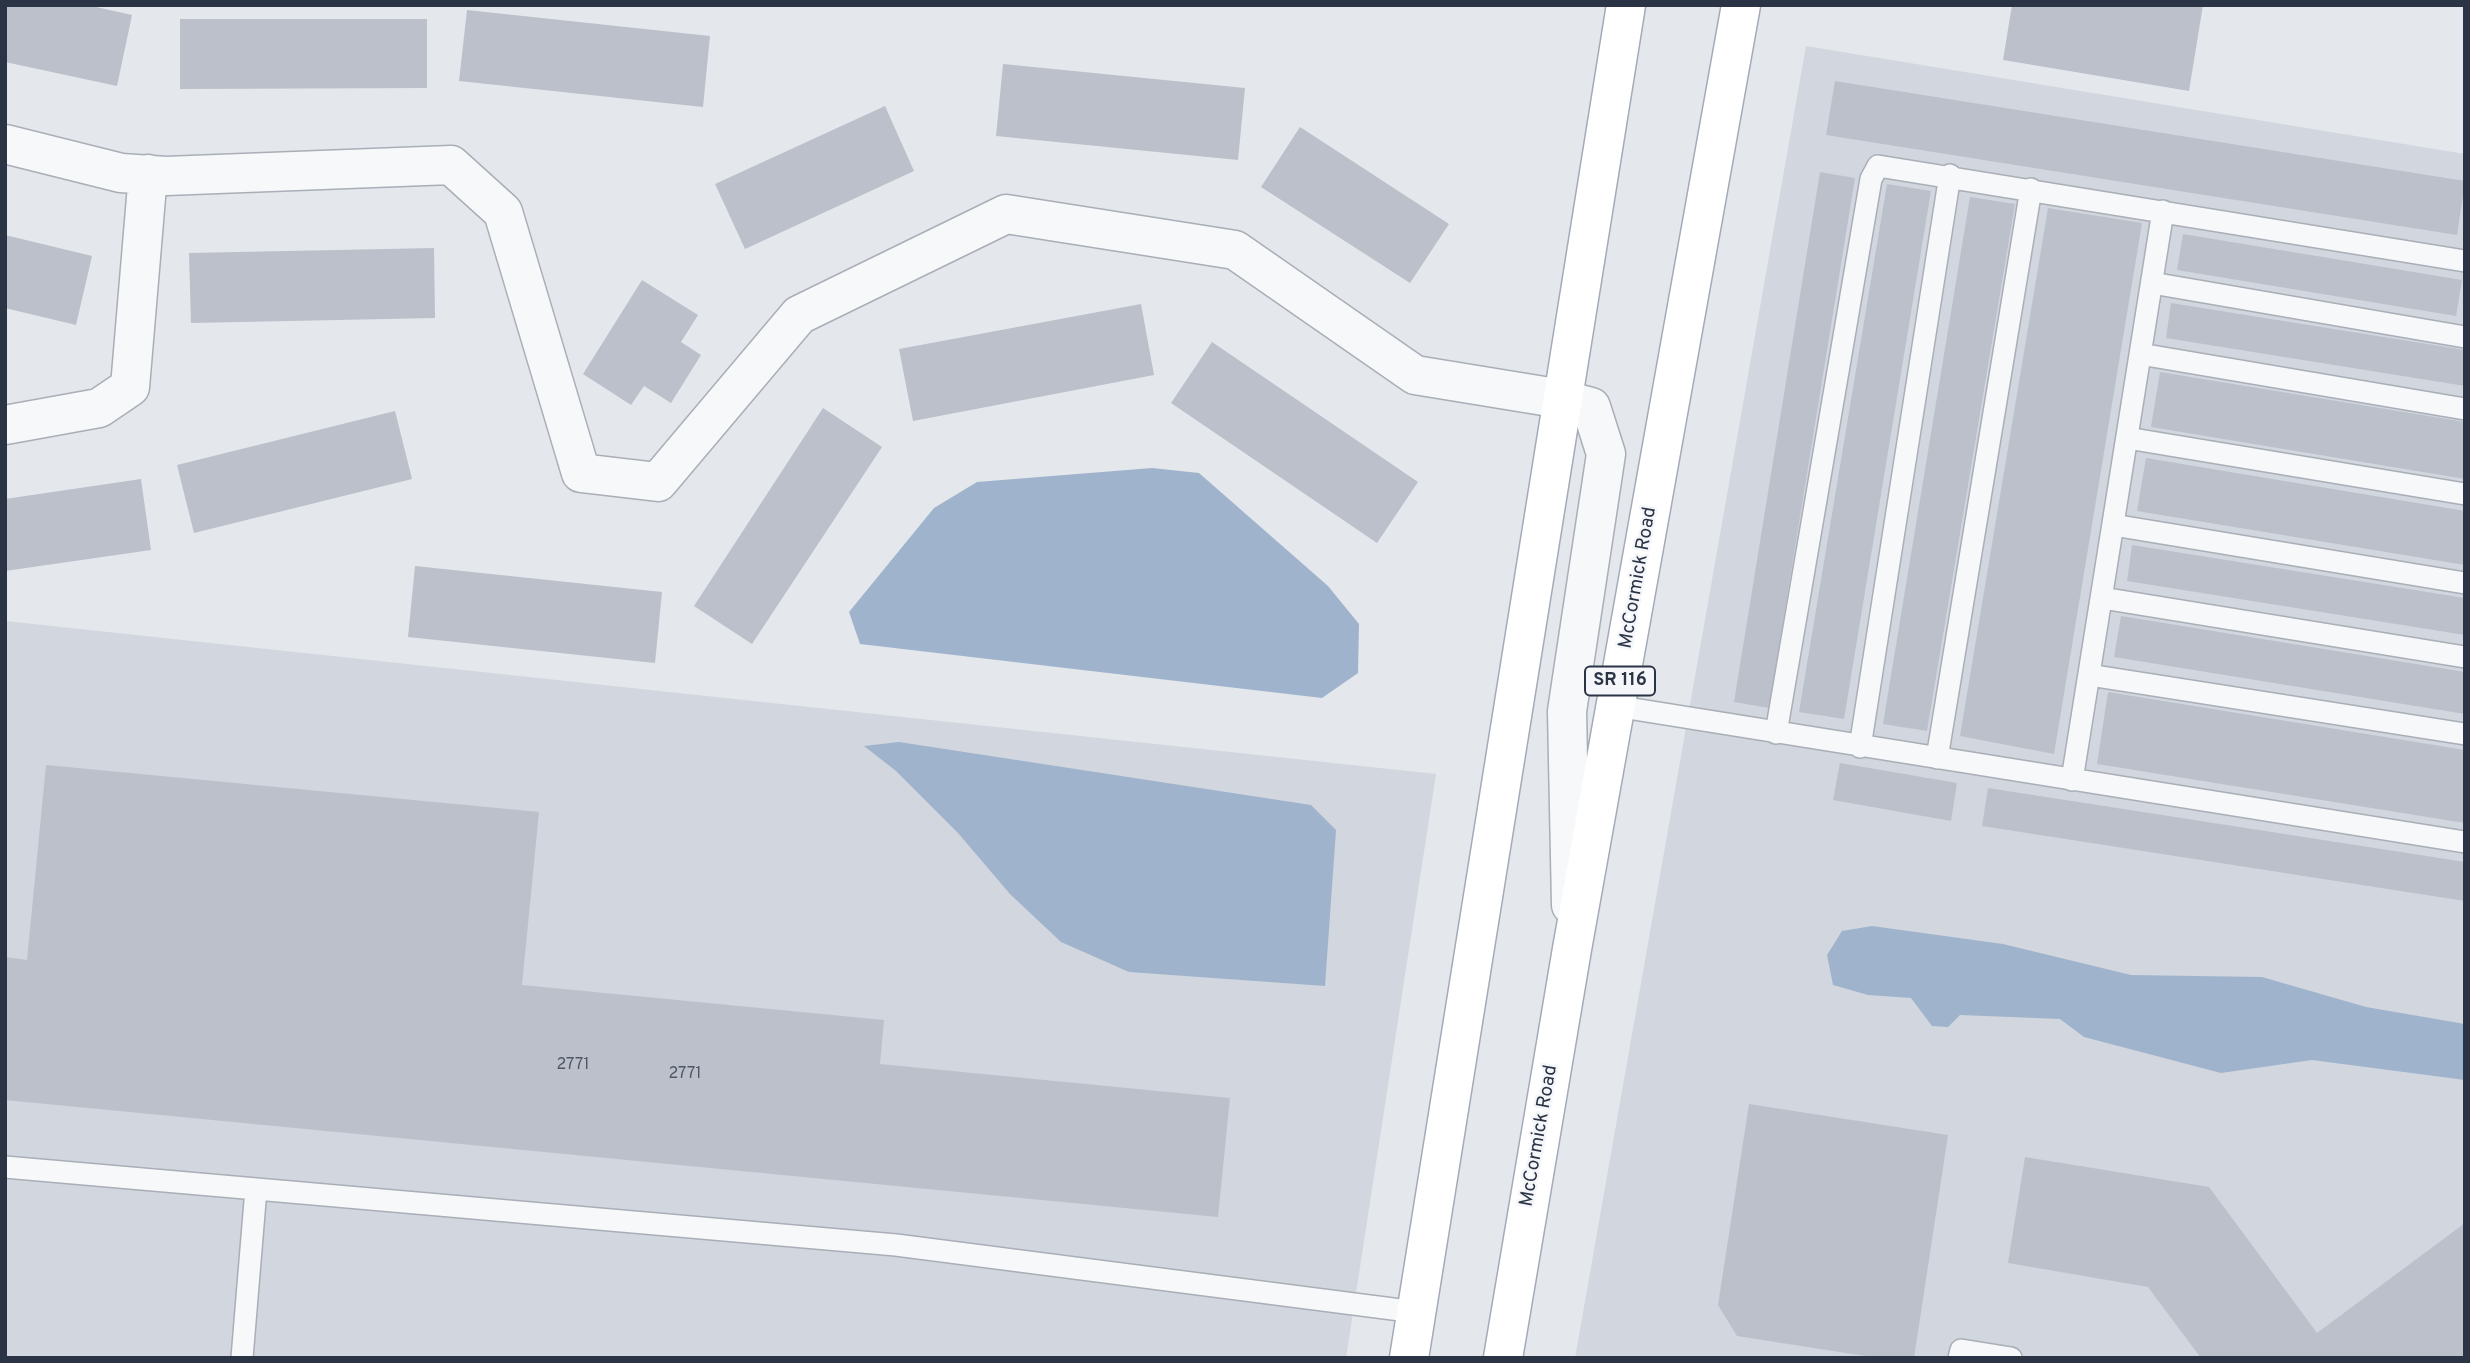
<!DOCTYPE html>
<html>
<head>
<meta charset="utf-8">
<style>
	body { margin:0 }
	#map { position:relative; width:2470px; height:1363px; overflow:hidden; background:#e4e7ec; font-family:Overpass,sans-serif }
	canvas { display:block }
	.frame { position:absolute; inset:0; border:7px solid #2b3445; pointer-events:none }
</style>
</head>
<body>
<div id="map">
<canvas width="2470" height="1363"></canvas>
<div class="frame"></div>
</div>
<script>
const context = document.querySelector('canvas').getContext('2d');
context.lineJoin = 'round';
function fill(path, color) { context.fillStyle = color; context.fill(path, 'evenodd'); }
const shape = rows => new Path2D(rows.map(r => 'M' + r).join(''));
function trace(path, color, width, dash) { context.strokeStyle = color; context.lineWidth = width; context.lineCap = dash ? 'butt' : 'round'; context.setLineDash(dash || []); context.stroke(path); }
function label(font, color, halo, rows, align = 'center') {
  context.font = font + ' Overpass,sans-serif'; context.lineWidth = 5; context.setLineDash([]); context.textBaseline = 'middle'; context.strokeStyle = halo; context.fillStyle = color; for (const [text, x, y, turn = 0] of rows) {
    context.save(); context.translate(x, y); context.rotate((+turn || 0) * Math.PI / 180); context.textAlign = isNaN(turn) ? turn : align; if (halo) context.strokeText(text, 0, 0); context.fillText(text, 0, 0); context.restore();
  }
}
fill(shape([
	[1806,46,2465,154,2465,1358,1575,1358],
	[5,621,1436,774,1346,1358,5,1358]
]), '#d2d6de');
fill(shape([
	[1152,468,1199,473,1328,586,1359,624,1358,673,1322,698,860,644,849,612,934,508,977,482],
	[899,742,1311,805,1336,830,1325,986,1129,972,1061,942,1010,894,958,833,896,771,864,746],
	[1872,926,2003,944,2131,975,2262,977,2366,1007,2465,1024,2465,1080,2312,1060,2221,1073,2084,1037,2060,1019,1960,1015,1948,1027,1932,1026,1911,998,1868,995,1833,985,1827,955,1842,931]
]), '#9fb4cc');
fill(shape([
	[5,5,87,5,132,15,117,86,5,62],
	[2012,5,2203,5,2189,91,2003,60],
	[467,10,710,36,703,107,459,81],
	[180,19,427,19,427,88,180,89],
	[1003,64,1245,88,1238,160,996,136],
	[1835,81,2465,181,2457,235,1826,135],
	[885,106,914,171,745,249,715,184],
	[1300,127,1449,224,1410,283,1261,187],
	[1820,172,1855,178,1769,708,1734,702],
	[1887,184,1931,191,1844,719,1799,712],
	[1970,197,2015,204,1927,731,1883,724],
	[2048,208,2142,223,2054,754,1960,736],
	[2183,234,2462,280,2456,316,2177,270],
	[5,235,92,256,76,325,5,308],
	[434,248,435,318,191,323,189,253],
	[642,280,698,315,681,342,701,355,671,403,644,386,631,405,583,374],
	[2171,303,2465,350,2465,386,2166,338],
	[1141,304,1154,375,913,421,899,349],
	[1212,342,1418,482,1377,543,1171,403],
	[2160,372,2465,422,2465,479,2151,427],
	[823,408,882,447,752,644,694,606],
	[395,411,412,479,194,533,177,465],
	[2146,458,2465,511,2465,565,2137,511],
	[141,479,151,550,5,571,5,499],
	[2132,545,2465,598,2465,635,2127,581],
	[415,566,662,592,655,663,408,637],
	[2121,616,2465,672,2465,714,2114,657],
	[2108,692,2465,750,2465,823,2097,764],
	[1840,763,1957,783,1951,821,1833,800],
	[46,765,539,812,522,985,884,1020,880,1064,1230,1098,1218,1217,5,1100,5,957,27,960],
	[1988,788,2465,862,2465,901,1982,826],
	[1749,1104,1948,1135,1914,1358,1878,1358,1737,1336,1718,1305],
	[2025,1157,2209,1187,2317,1333,2465,1223,2465,1358,2201,1358,2148,1287,2008,1263]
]), '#bbc0ca');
const service = shape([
	[2152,283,2465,337],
	[2140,354,2465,409],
	[2127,438,2465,494],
	[2113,525,2465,583],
	[2102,598,2465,657],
	[2089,675,2465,734],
	[1615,706,2465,842],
	[1776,733,1871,179,1878,166,2465,261],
	[1860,747,1950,175],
	[1937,758,2031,189],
	[2072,780,2163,211],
	[5,1167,896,1245,1416,1312],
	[242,1358,256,1189],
	[1959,1358,1961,1350,2011,1358]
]);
const minor = shape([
	[5,144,121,173,166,176,451,165,503,212,581,473,658,482,799,315,1006,214,1235,250,1415,375,1562,399,1591,407,1606,454,1567,711,1571,905],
	[5,425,99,408,130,387,148,174]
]);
const primary = shape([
	[1409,1358,1626,5],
	[1503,1358,1572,949,1741,5]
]);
trace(service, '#a9aeb7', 24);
trace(minor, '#a9aeb7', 41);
trace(primary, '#a3abb8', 41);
trace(service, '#f7f8fa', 21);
trace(minor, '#f7f8fa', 38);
trace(primary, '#fff', 38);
label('16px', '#4f5766', null, [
	["2771",573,1066],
	["2771",685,1075]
]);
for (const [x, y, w] of [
	[1620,681,70]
]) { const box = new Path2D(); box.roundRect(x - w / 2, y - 14.5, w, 29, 5); context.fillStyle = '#f4f6f9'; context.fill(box); trace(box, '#2b3445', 2); }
label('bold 18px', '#2b3445', null, [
	["SR 116",1620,681]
]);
label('19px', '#2b3445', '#f4f6f9', [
	["McCormick Road",1639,578,-80],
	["McCormick Road",1540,1136,-80]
]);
</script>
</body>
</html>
